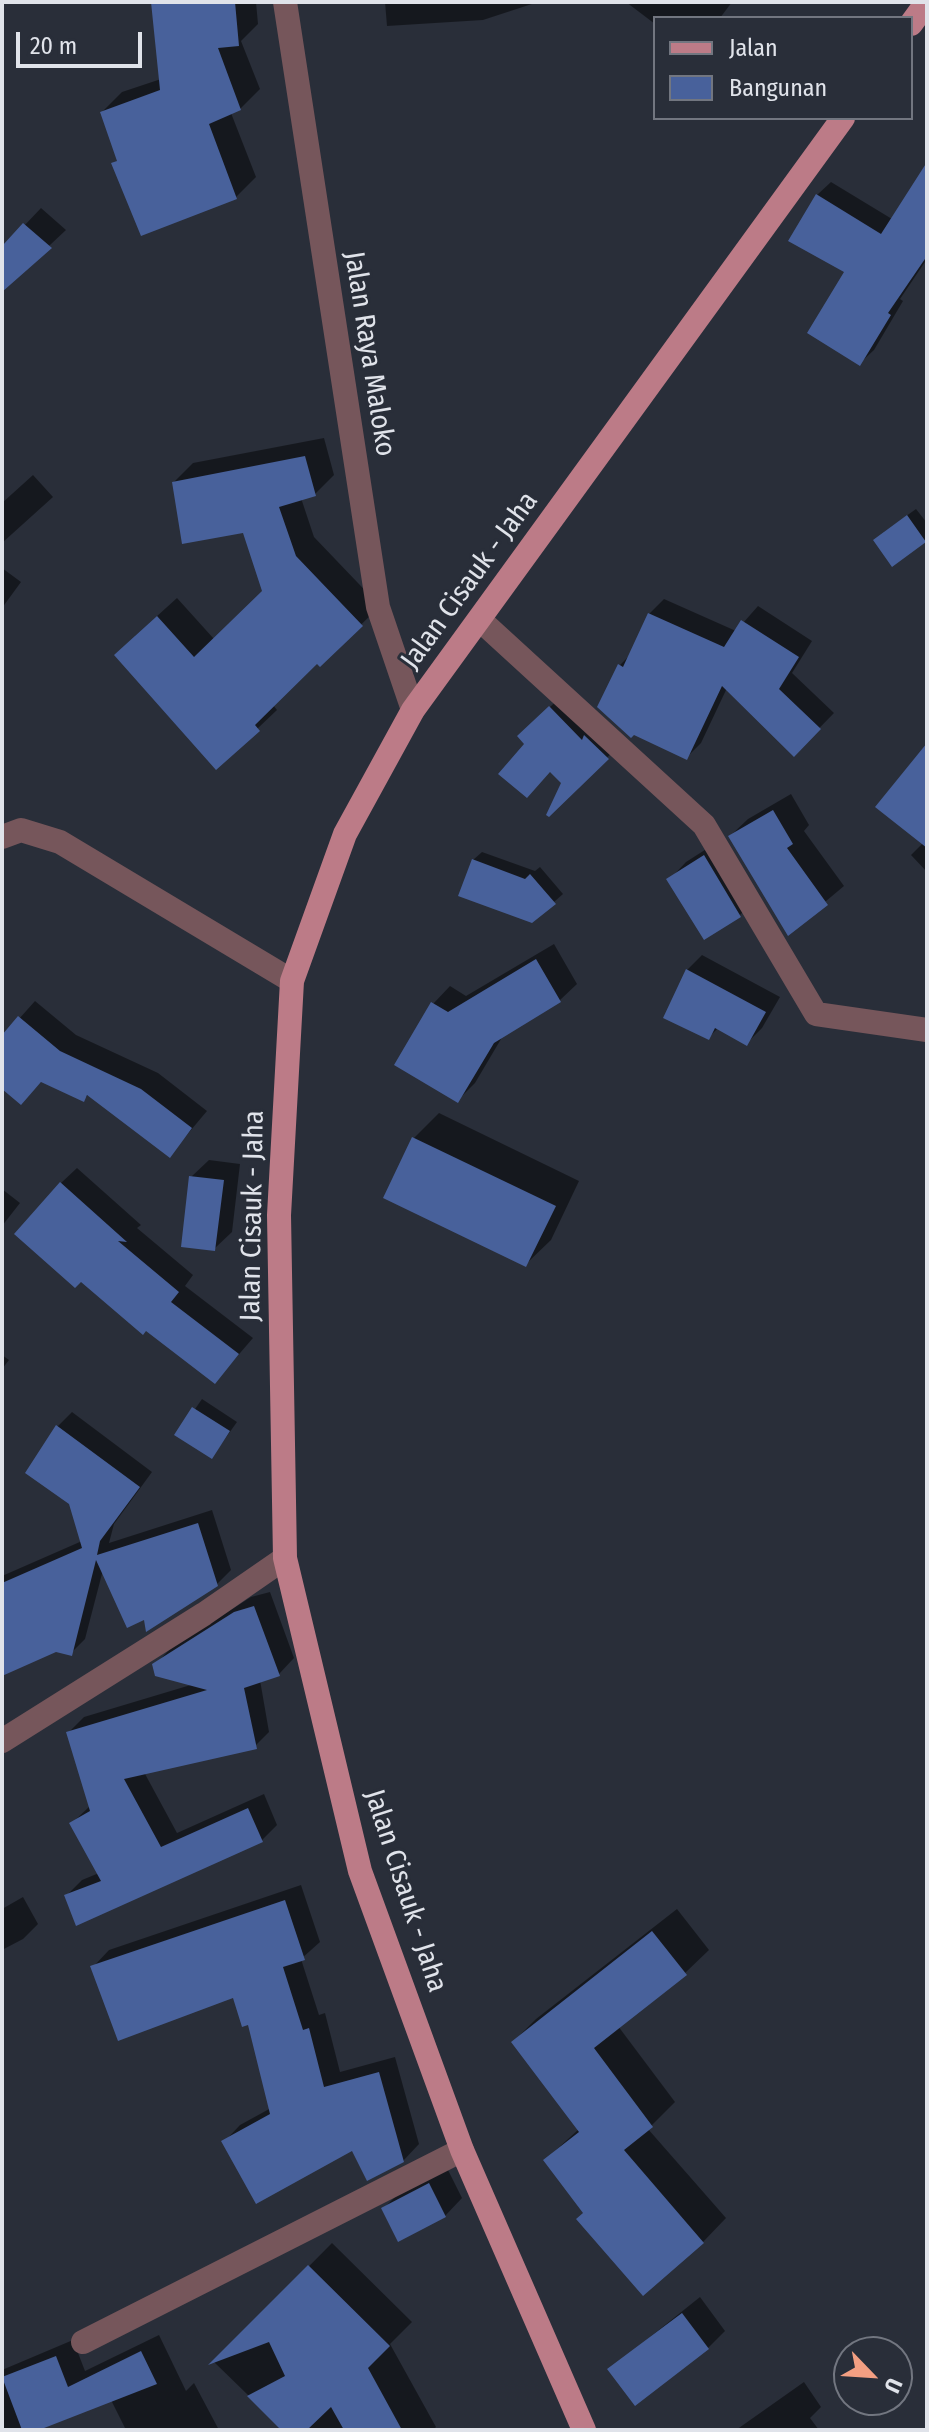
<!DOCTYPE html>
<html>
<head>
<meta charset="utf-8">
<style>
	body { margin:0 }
	#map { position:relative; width:929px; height:2432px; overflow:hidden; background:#292e39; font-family:"Fira Sans Condensed",sans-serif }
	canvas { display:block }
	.frame { position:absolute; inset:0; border:4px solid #e0e3ea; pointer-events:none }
	.legend { position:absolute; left:653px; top:16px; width:260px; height:104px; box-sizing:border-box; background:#292e39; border:2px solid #727680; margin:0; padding:10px 14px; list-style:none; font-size:24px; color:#e0e3ea }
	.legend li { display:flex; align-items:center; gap:16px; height:40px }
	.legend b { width:40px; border:2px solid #727680 }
	.north { position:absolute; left:833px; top:2336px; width:80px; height:80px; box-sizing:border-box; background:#292e39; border:2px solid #727680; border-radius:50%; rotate:115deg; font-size:22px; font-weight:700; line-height:32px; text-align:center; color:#e0e3ea }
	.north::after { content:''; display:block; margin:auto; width:28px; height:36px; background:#f39f82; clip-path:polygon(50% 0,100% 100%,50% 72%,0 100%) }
	.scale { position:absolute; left:16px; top:32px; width:126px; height:36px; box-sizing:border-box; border:4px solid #e0e3ea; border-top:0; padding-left:10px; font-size:24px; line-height:28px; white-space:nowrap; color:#e0e3ea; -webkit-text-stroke:6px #292e39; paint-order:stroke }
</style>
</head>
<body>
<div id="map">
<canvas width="929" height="2432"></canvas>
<div class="frame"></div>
<ul class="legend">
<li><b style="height:10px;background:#bc7b87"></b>Jalan</li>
<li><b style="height:22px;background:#48619b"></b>Bangunan</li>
</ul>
<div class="north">U</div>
<div class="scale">20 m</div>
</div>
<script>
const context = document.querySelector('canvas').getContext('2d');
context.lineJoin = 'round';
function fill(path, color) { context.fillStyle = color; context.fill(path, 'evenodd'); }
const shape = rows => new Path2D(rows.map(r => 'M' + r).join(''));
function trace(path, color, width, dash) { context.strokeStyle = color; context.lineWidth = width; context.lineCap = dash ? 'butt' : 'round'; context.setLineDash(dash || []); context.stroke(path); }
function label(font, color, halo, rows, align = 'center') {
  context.font = font + ' "Fira Sans Condensed",sans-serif'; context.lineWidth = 6; context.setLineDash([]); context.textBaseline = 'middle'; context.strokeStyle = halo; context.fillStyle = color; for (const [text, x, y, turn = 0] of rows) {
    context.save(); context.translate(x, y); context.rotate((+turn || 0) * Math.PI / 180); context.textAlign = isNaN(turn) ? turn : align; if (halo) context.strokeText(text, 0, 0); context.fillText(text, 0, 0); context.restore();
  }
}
fill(shape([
	[153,2,256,2,258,24,241,41,260,89,240,109,231,113,256,177,236,197,114,164,119,159,102,112,122,92,161,79],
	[385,2,538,2,483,20,387,26],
	[626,2,732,2,720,18,655,18,655,24],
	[927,175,927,259,900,299,903,301,874,350,860,363,847,272,817,195,831,182,892,219],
	[41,208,66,230,2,290,2,242,5,246],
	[324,438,334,475,315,494,301,498,314,537,380,606,320,665,317,662,273,705,277,710,217,767,135,636,177,598,214,639,264,591,244,531,174,482,193,463],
	[33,475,53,497,2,543,2,503],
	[916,509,927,523,927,538,892,564,884,532],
	[2,568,21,582,2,608],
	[664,599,736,631,758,606,812,641,792,673,834,713,794,754,727,688,701,743,686,758,620,665,631,654,649,614],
	[566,692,623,742,548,815,563,783,527,744,535,721],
	[927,750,927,872,911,855,923,843],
	[791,794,809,825,804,831,844,886,788,933,730,836,748,819],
	[722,839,757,898,740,915,669,880,686,862],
	[482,852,535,871,540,867,563,894,554,902,473,860],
	[554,944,577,984,559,1001,504,1034,475,1083,458,1100,433,1004,450,986,466,996],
	[702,955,780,997,762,1028,747,1043,718,1028,709,1037,687,970],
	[35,1001,76,1035,158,1073,207,1111,170,1155,89,1094,83,1100,42,1081,21,1103,2,1087,2,1038],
	[439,1113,579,1181,551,1240,526,1264,386,1197,414,1138],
	[209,1160,240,1164,232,1232,214,1249,191,1177],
	[77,1168,141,1225,137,1228,193,1275,185,1286,253,1338,215,1382,61,1183],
	[2,1189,20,1203,2,1226],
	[2,1355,9,1360,2,1369],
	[202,1399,237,1422,212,1457,177,1435],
	[72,1412,152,1472,114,1524,109,1543,212,1510,231,1570,217,1584,146,1617,103,1570,85,1639,71,1653,56,1650,2,1672,2,1576,82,1541,71,1502,27,1473,58,1426],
	[270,1592,294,1658,279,1674,260,1680,269,1732,253,1748,144,1772,177,1833,264,1794,277,1825,262,1840,67,1895,82,1880,99,1873,72,1823,90,1806,68,1733,84,1717,194,1684,155,1665,170,1649,251,1597],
	[301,1885,320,1942,301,1959,319,2015,325,2013,340,2072,395,2057,419,2144,403,2161,353,2148,224,2142,240,2125,271,2108,250,2022,234,1996,93,1967,109,1950],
	[23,1897,38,1924,23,1939,2,1950,2,1909],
	[677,1909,709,1950,685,1973,618,2026,675,2102,648,2129,726,2218,703,2242,585,2213,545,2160,579,2129,513,2042,536,2019],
	[447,2168,462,2198,445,2216,384,2208,401,2191],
	[332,2243,412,2322,390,2344,436,2427,433,2430,284,2430,214,2362],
	[700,2297,725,2331,708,2348,610,2369],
	[159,2335,186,2391,194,2383,219,2430,126,2430,111,2400,33,2430,2,2430,2,2370,73,2340,85,2371],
	[804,2382,821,2407,810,2418,819,2430,736,2430]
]), '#0007');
fill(shape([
	[151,2,235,2,239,46,218,48,241,110,209,124,237,199,141,236,111,163,117,161,100,112,160,90],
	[927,162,927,256,888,313,891,315,860,366,807,333,844,272,788,241,816,194,881,234],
	[23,223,52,248,2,292,3,245],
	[305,456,316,496,279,507,296,556,363,626,320,667,317,664,255,725,260,731,216,770,114,655,157,616,194,657,262,591,243,533,182,544,172,482],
	[907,515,926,542,892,567,873,540],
	[648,613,724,647,741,620,799,657,779,689,821,729,794,757,722,686,687,760,634,735,631,738,597,707,618,664,623,667],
	[549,706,582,740,584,735,609,759,549,817,546,815,561,783,550,772,527,798,498,774,524,744,517,736],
	[927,743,927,848,875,807],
	[773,810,793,844,787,848,828,905,788,936,728,836],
	[704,855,741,917,704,940,666,879],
	[472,859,525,879,530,874,556,904,532,923,458,896],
	[536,959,561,1002,494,1043,458,1103,394,1065,431,1002,448,1012],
	[686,969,766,1012,747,1046,715,1028,709,1040,663,1018],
	[18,1016,60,1051,141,1089,192,1128,170,1158,87,1095,84,1102,41,1082,21,1105,2,1089,2,1035],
	[412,1137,556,1206,526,1267,383,1198],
	[189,1176,224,1180,215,1251,181,1247],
	[60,1182,127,1242,118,1241,179,1292,171,1302,239,1354,215,1384,146,1331,143,1335,81,1282,75,1288,14,1234],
	[192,1407,230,1431,212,1459,174,1435],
	[56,1425,140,1487,100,1541,97,1555,198,1523,218,1586,146,1632,144,1620,127,1628,96,1560,72,1656,56,1652,2,1676,2,1583,82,1548,69,1504,25,1473],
	[254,1606,280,1676,244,1688,257,1749,124,1779,161,1847,248,1808,263,1842,76,1926,64,1895,101,1881,69,1823,90,1811,66,1732,207,1690,155,1676,152,1664,234,1612],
	[285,1900,305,1960,283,1967,303,2030,309,2028,324,2087,379,2072,404,2162,367,2181,352,2151,256,2204,221,2141,270,2114,248,2025,242,2027,233,1998,118,2041,90,1966],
	[652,1931,687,1975,594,2048,653,2127,624,2150,704,2243,643,2296,576,2219,583,2213,543,2160,579,2132,511,2042],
	[429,2183,446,2217,398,2242,381,2208],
	[308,2265,390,2346,368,2368,402,2430,344,2430,331,2407,307,2430,281,2430,247,2396,285,2376,269,2342,208,2365],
	[682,2313,709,2349,635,2406,607,2369],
	[141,2351,157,2384,39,2430,22,2430,2,2377,56,2356,68,2387]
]), '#48619b');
trace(shape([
	[285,2,378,607,413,710],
	[480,620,704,825,816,1014,927,1030],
	[2,837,21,830,60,842,292,981],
	[2,1741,204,1614,285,1558],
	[83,2342,462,2150]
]), '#76565b', 24);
trace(shape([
	[911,24,927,2],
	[584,2430,462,2150,360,1871,285,1558,279,1215,292,981,345,834,413,710,843,118]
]), '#bc7b87', 24);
label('28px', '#e0e3ea', '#292e39', [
	["Jalan Raya Maloko",369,354,81],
	["Jalan Cisauk - Jaha",470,581,-54],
	["Jalan Cisauk - Jaha",253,1216,-89],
	["Jalan Cisauk - Jaha",405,1891,72]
]);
</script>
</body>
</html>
